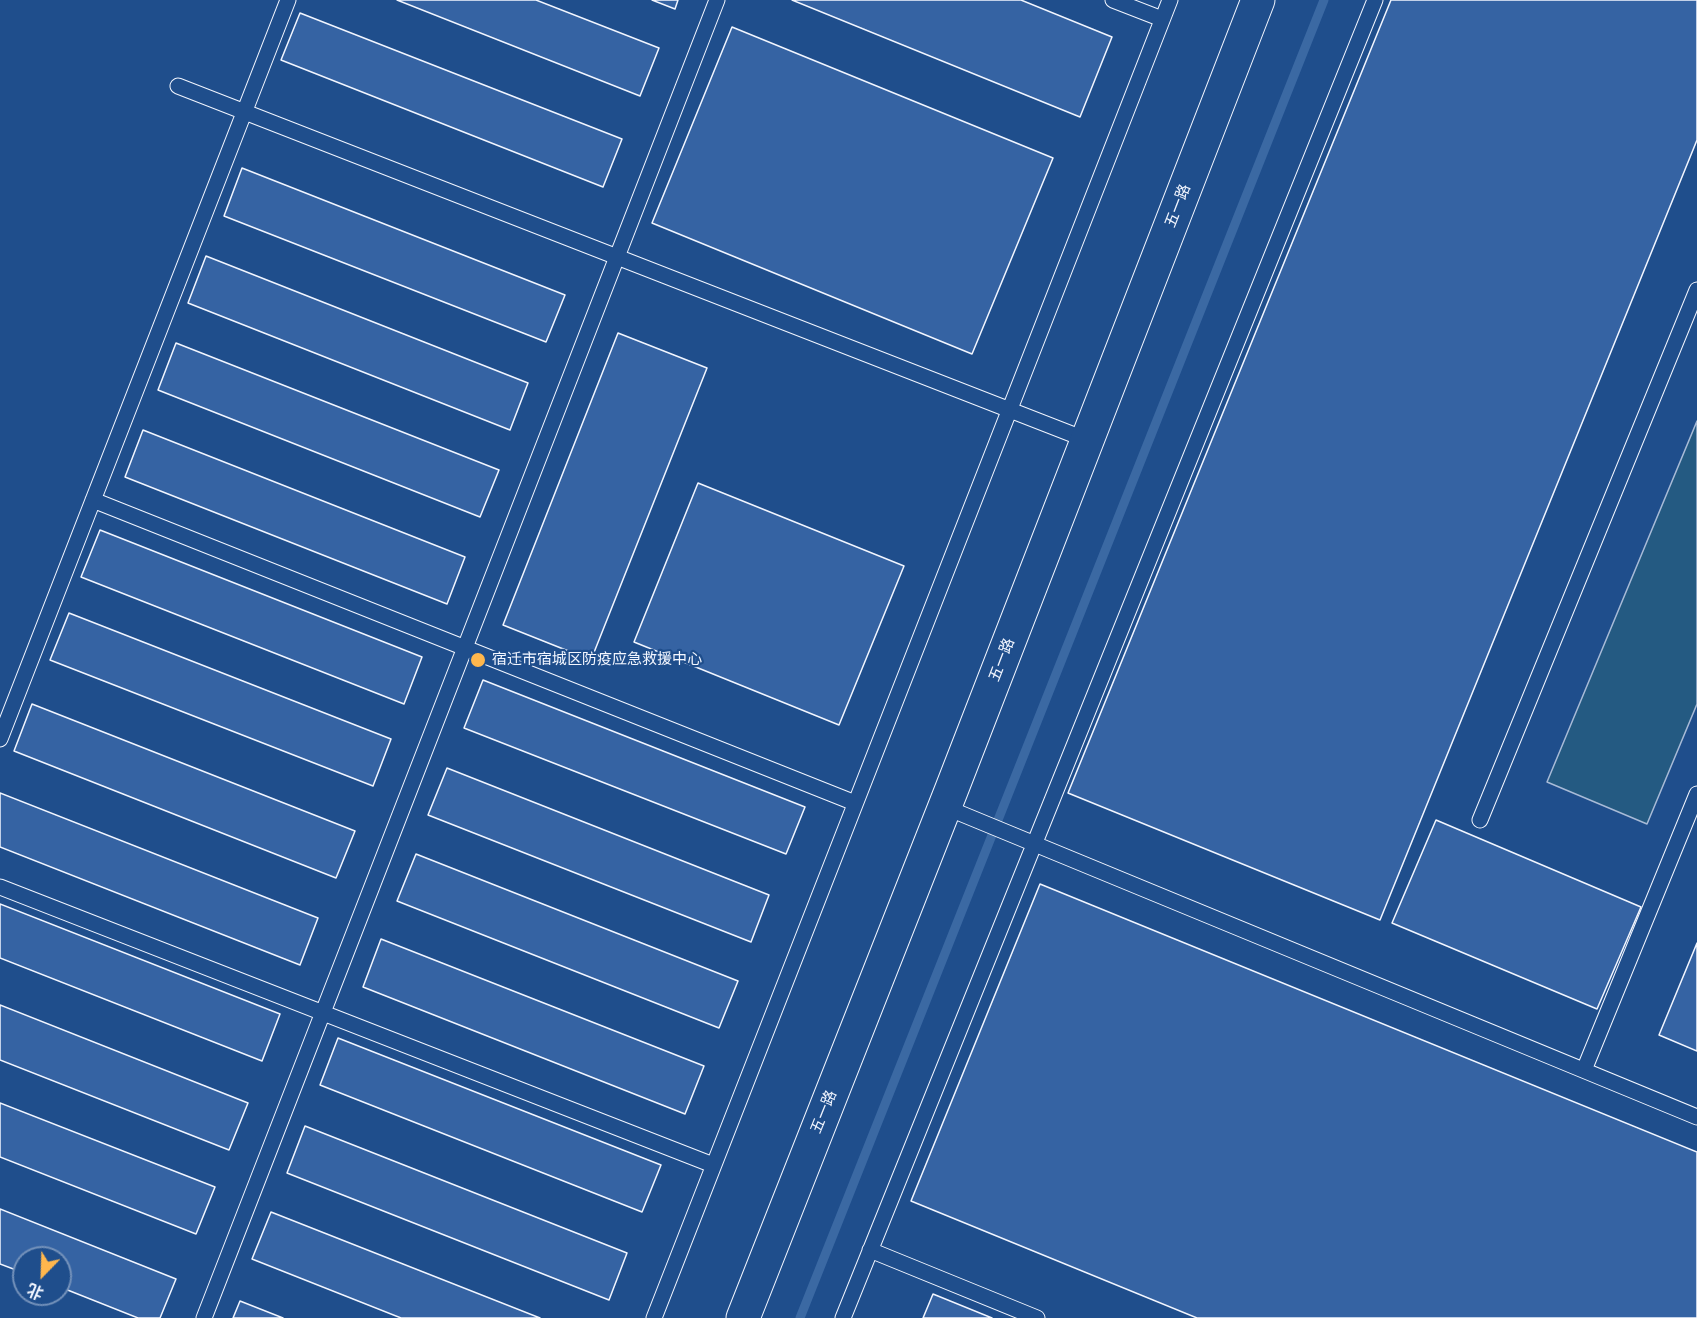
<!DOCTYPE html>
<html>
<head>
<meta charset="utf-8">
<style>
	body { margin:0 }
	#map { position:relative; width:1697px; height:1318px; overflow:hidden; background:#1f4e8c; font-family:Rubik,"Noto Sans SC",sans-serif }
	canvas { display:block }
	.north { position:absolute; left:12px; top:1246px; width:60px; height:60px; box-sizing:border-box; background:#1f4e8c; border:2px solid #7391ba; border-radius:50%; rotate:203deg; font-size:16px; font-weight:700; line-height:24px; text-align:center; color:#f2f6ff }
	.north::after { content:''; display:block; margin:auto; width:21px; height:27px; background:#ffb74d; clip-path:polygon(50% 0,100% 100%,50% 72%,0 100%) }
</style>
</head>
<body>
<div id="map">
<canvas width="1697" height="1318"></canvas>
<div class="north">北</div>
</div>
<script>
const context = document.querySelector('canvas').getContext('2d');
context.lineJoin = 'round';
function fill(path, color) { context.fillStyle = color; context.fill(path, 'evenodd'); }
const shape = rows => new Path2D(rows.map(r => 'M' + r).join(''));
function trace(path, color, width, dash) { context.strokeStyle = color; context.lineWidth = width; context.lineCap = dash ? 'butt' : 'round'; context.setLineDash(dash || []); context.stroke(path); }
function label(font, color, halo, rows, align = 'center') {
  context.font = font + ' Rubik,"Noto Sans SC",sans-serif'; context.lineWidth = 4.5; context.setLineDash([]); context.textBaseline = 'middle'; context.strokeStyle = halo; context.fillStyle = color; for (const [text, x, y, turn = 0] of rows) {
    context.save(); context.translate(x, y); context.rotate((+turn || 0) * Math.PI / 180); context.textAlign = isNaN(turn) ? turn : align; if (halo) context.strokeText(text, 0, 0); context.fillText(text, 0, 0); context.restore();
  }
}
const green = shape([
	[1697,421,1697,704,1647,824,1547,782,1697,421]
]);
fill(green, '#245a82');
trace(green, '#a8bbd7', 1.5);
trace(shape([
	[800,1318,1324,0]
]), '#3b69a3', 9);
const building = shape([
	[397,0,536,0,659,48,640,96,397,0],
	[652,0,678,0,675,9,652,0],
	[792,0,1021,0,1112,37,1080,117,792,0],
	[1391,0,1697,0,1697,140,1380,920,1068,793,1391,0],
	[300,13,622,139,603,187,281,60,300,13],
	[732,27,1053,158,972,354,652,223,732,27],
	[242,168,565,295,546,342,224,216,242,168],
	[206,256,528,383,510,430,188,303,206,256],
	[618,333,707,368,591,660,503,625,618,333],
	[176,343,499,470,480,517,158,390,176,343],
	[143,430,465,557,447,604,125,477,143,430],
	[698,483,904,566,839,725,634,642,698,483],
	[100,530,422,657,404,704,81,577,100,530],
	[69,613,391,739,373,786,50,660,69,613],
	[483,680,805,807,786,854,464,728,483,680],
	[32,704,355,831,336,878,14,751,32,704],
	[447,768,769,895,751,942,428,815,447,768],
	[0,793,318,918,300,965,0,847,0,793],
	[1436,820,1641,907,1597,1009,1392,923,1436,820],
	[416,854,738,981,719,1028,397,901,416,854],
	[1040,884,1697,1152,1697,1318,1197,1318,911,1201,1040,884],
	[0,904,280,1014,262,1061,0,958,0,904],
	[381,939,704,1066,685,1114,363,987,381,939],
	[1697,943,1697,1051,1659,1035,1697,943],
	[0,1005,248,1103,229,1150,0,1060,0,1005],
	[338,1038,661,1165,642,1212,320,1085,338,1038],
	[0,1103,215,1187,196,1234,0,1157,0,1103],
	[305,1126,627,1253,609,1300,287,1173,305,1126],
	[0,1209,176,1279,160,1318,138,1318,60,1287,60,1258,24,1258,24,1273,0,1264,0,1209],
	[271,1212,540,1318,401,1318,252,1259,271,1212],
	[933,1294,992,1318,923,1318,933,1294],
	[240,1301,283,1318,233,1318,240,1301]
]);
fill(building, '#3563a3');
trace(building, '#f2f6ff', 1.5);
const lane = shape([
	[1113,0,1162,19],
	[178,86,1087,440],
	[93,500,855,803],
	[0,739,288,0],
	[945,807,1697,1117],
	[1480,820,1697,290],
	[0,887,713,1165],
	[1584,1070,1697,794],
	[870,1250,1037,1318],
	[204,1318,717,0],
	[654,1318,1170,0],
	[843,1318,1375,0]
]);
const secondary = shape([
	[743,1318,951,791,1258,0]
]);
trace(lane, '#f2f6ff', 17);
trace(secondary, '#f2f6ff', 35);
trace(lane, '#1f4e8c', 15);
trace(secondary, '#1f4e8c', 33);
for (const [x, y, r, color] of [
	[478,660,8,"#ffb74d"]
]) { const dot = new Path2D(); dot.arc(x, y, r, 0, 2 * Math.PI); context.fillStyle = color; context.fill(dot); trace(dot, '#1f4e8c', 2); }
label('15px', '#f2f6ff', '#1f4e8c', [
	["五一路",1178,206,-69],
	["五一路",1002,660,-69],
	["五一路",824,1112,-68]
]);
label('15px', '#f2f6ff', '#1f4e8c', [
	["宿迁市宿城区防疫应急救援中心",492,660]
], 'left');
</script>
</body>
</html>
